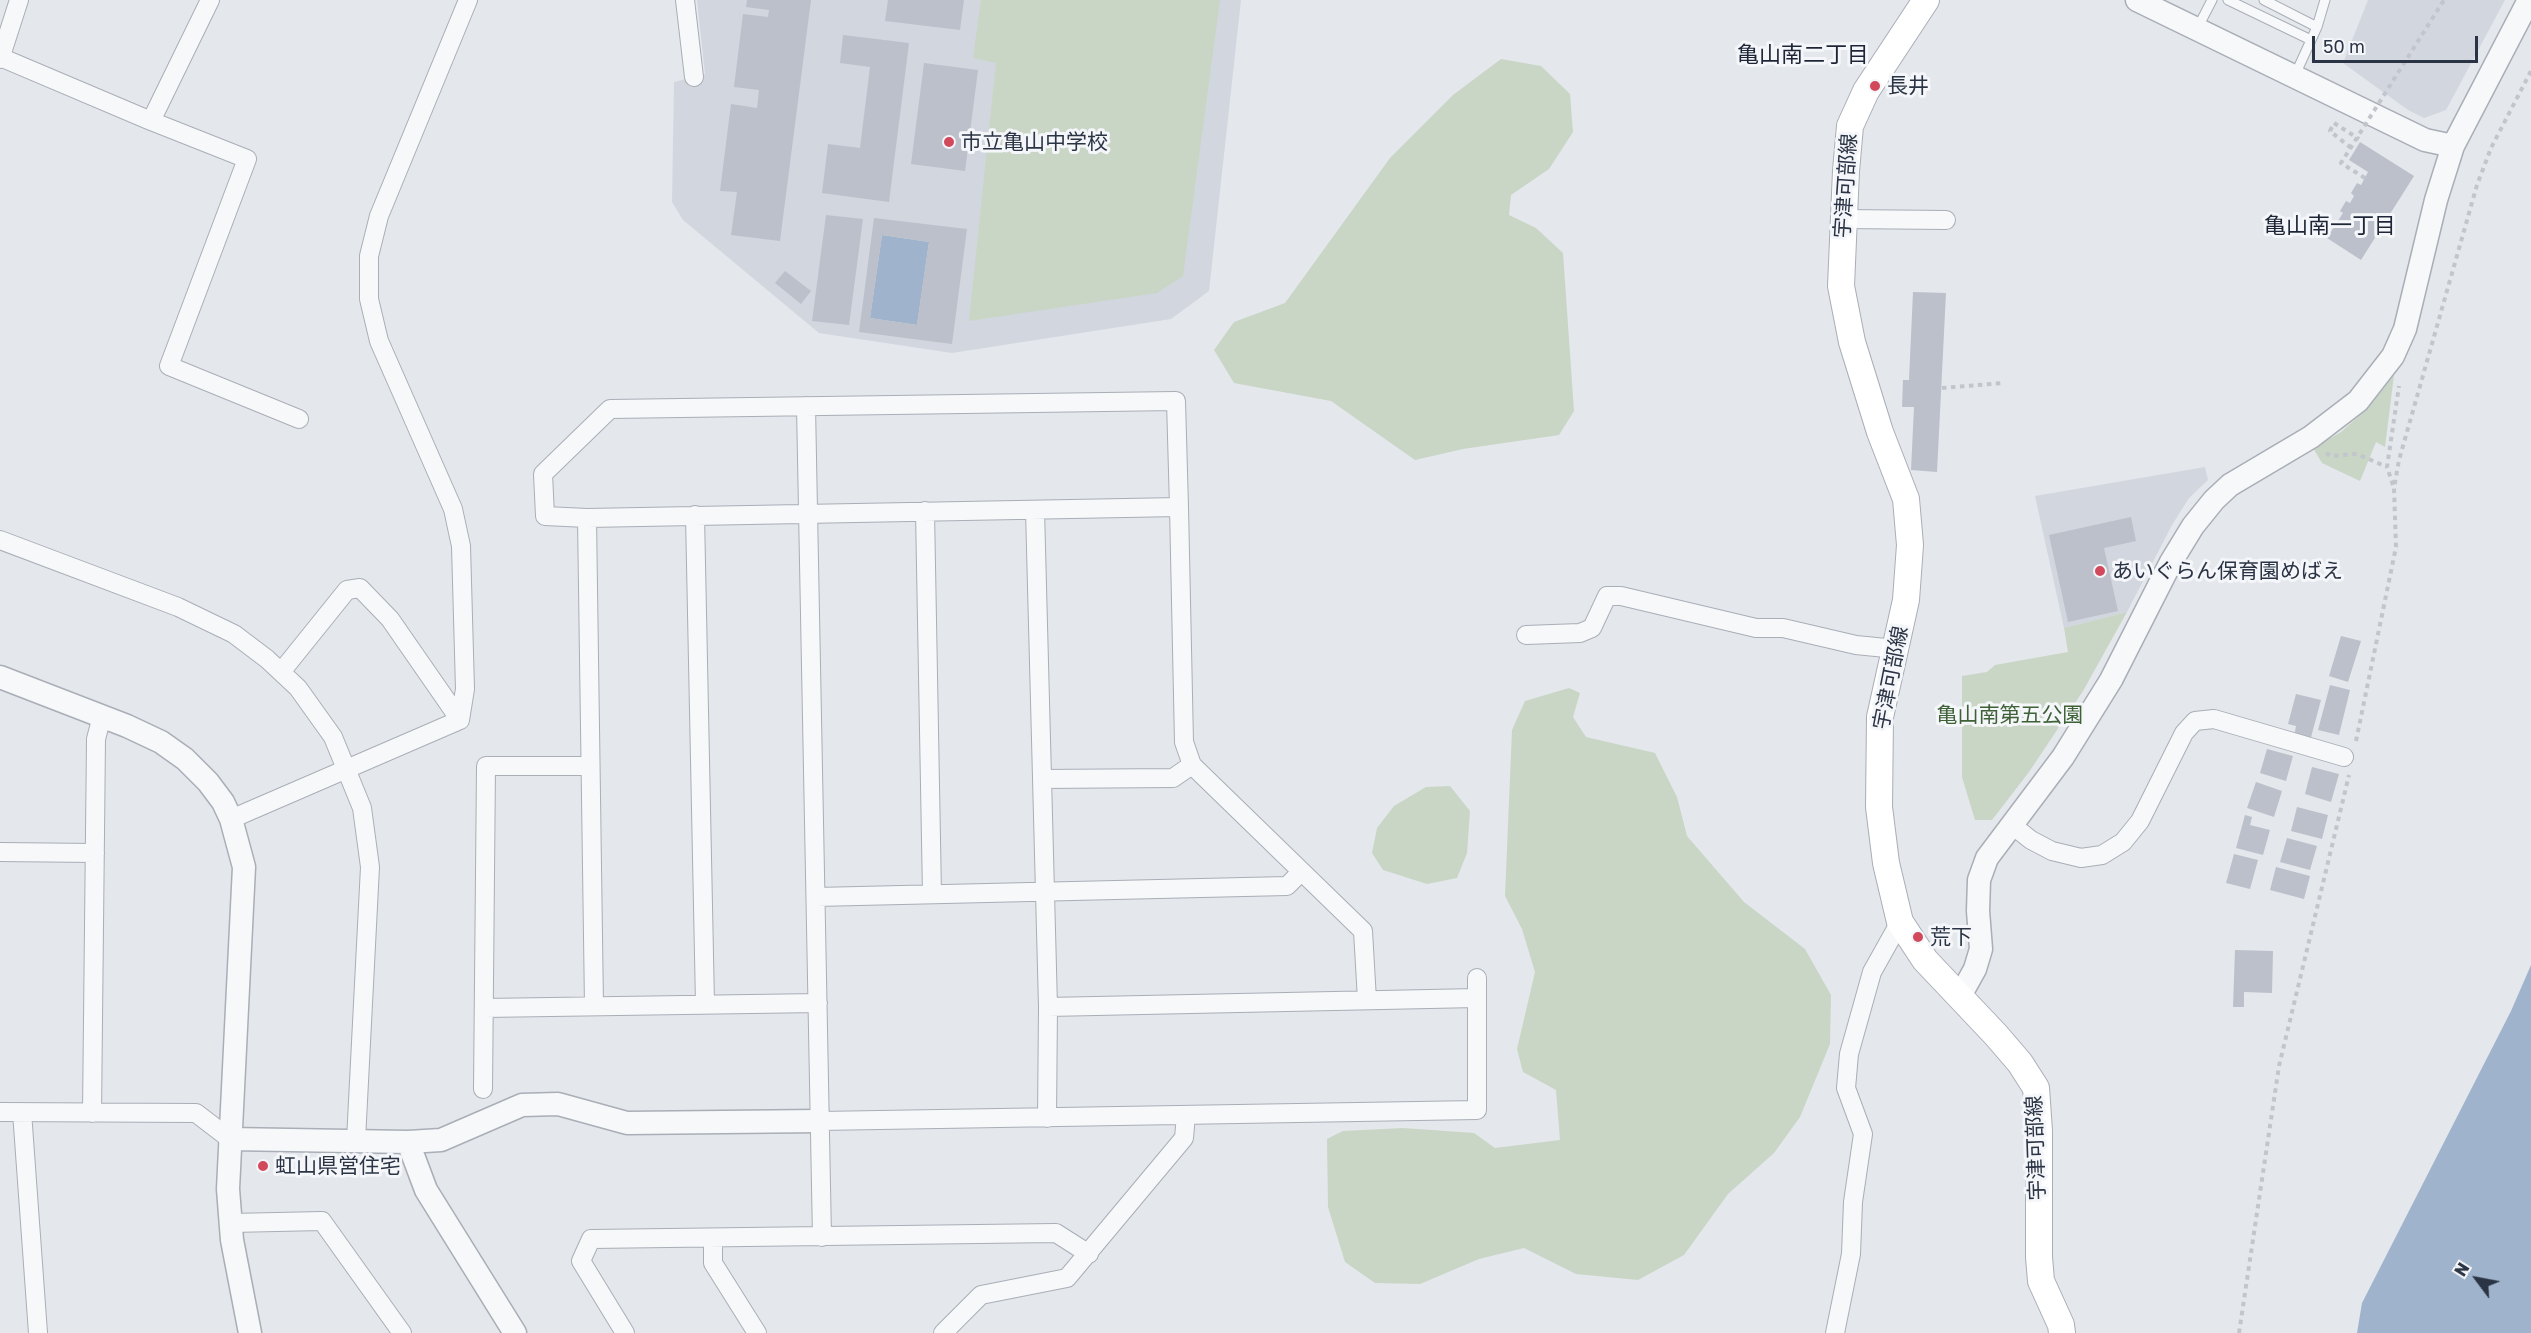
<!DOCTYPE html>
<html>
<head>
<meta charset="utf-8">
<style>
	body { margin:0 }
	#map { position:relative; width:2531px; height:1333px; overflow:hidden; background:#e4e7ec; font-family:"Golos Text",sans-serif }
	canvas { display:block }
	.north { position:absolute; left:2447px; top:1249px; width:60px; height:60px; -webkit-text-stroke:4px #f4f6f9; paint-order:stroke; rotate:302deg; font-size:16px; font-weight:700; line-height:24px; text-align:center; color:#2b3445 }
	.north::after { content:''; display:block; margin:auto; width:21px; height:27px; background:#2b3445; clip-path:polygon(50% 0,100% 100%,50% 72%,0 100%) }
	.scale { position:absolute; left:2312px; top:36px; width:166px; height:27px; box-sizing:border-box; border:3px solid #2b3445; border-top:0; padding-left:8px; font-size:18px; line-height:21px; white-space:nowrap; color:#2b3445; -webkit-text-stroke:4px #f4f6f9; paint-order:stroke }
</style>
</head>
<body>
<div id="map">
<canvas width="2531" height="1333"></canvas>
<div class="north">N</div>
<div class="scale">50 m</div>
</div>
<script>
const context = document.querySelector('canvas').getContext('2d');
context.lineJoin = 'round';
function fill(path, color) { context.fillStyle = color; context.fill(path, 'evenodd'); }
const shape = rows => new Path2D(rows.map(r => 'M' + r).join(''));
function trace(path, color, width, dash) { context.strokeStyle = color; context.lineWidth = width; context.lineCap = dash ? 'butt' : 'round'; context.setLineDash(dash || []); context.stroke(path); }
function label(font, color, halo, rows, align = 'center') {
  context.font = font + ' "Golos Text","Noto Sans JP",sans-serif'; context.lineWidth = 6; context.setLineDash([]); context.textBaseline = 'middle'; context.strokeStyle = halo; context.fillStyle = color; for (const [text, x, y, turn = 0] of rows) {
    context.save(); context.translate(x, y); context.rotate((+turn || 0) * Math.PI / 180); context.textAlign = isNaN(turn) ? turn : align; if (halo) context.strokeText(text, 0, 0); context.fillText(text, 0, 0); context.restore();
  }
}
fill(shape([
	[697,0,1241,0,1209,291,1171,319,952,353,819,333,683,220,672,202,674,82,705,74],
	[2368,0,2505,0,2446,110,2424,118,2408,110,2343,63],
	[2205,467,2208,480,2189,498,2172,525,2127,612,2064,628,2035,496]
]), '#d2d6de');
fill(shape([
	[981,0,1220,0,1183,276,1157,293,969,321,996,63,973,58],
	[1501,59,1541,66,1570,94,1573,132,1549,169,1511,195,1509,215,1536,228,1563,253,1574,411,1559,435,1463,449,1415,460,1331,401,1234,383,1214,350,1234,322,1285,303,1390,158,1453,95],
	[2394,375,2385,447,2376,442,2360,481,2322,463,2313,448,2341,432,2369,407],
	[2127,612,2083,691,2029,772,1992,820,1975,820,1962,777,1962,676,1987,672,1995,665,2068,652,2064,628],
	[1569,688,1580,693,1573,717,1586,737,1655,753,1677,797,1687,836,1744,902,1805,949,1831,995,1830,1044,1800,1117,1774,1153,1728,1194,1684,1255,1638,1280,1576,1274,1524,1248,1479,1259,1420,1284,1375,1283,1345,1262,1328,1207,1327,1139,1343,1131,1403,1128,1474,1133,1495,1148,1560,1140,1556,1090,1523,1072,1517,1049,1535,972,1522,929,1505,896,1512,730,1525,701],
	[1450,786,1470,811,1467,853,1457,878,1427,884,1383,870,1372,853,1377,828,1394,806,1426,787]
]), '#c9d6c5');
fill(shape([
	[882,235,929,242,917,325,870,318],
	[2531,965,2531,1333,2357,1333,2362,1303,2511,1011]
]), '#9fb4cc');
fill(shape([
	[747,0,811,0,780,241,731,235,737,192,720,191,731,104,757,108,759,90,734,87,743,14,768,17,769,10,746,7],
	[888,0,964,0,960,30,885,21],
	[843,35,909,43,889,202,822,193,828,144,860,148,870,67,840,63],
	[924,63,978,70,965,171,911,164],
	[2360,142,2414,176,2361,260,2327,238,2343,213,2340,211,2346,201,2350,203,2354,196,2351,193,2357,183,2361,185,2368,172,2349,160],
	[826,215,863,219,849,325,812,321],
	[874,218,967,229,952,344,859,332],
	[882,235,929,242,917,325,870,318],
	[785,271,811,291,801,304,775,283],
	[1913,292,1946,293,1937,472,1911,470,1914,407,1902,407,1903,380,1909,380],
	[2131,517,2136,541,2104,548,2118,611,2068,622,2049,535],
	[2341,636,2361,641,2348,682,2329,676],
	[2330,685,2350,690,2339,735,2318,730],
	[2296,694,2321,700,2310,741,2294,737,2296,726,2288,724],
	[2267,749,2293,756,2286,781,2260,773],
	[2312,767,2339,774,2331,802,2305,794],
	[2256,782,2282,791,2274,817,2247,808],
	[2297,807,2328,815,2322,839,2291,831],
	[2245,815,2252,817,2250,825,2270,830,2263,855,2236,848],
	[2287,838,2317,846,2310,870,2280,862],
	[2234,854,2258,860,2250,889,2226,883],
	[2276,867,2310,876,2304,899,2270,890],
	[2235,950,2273,951,2272,993,2244,992,2244,1007,2233,1007]
]), '#bbc0ca');
const service = shape([
	[2228,0,2311,40],
	[2264,0,2317,27],
	[2197,29,2212,0],
	[2295,75,2317,27,2325,0]
]);
const minor = shape([
	[685,0,694,77],
	[0,57,151,121,210,0],
	[0,59,19,0],
	[151,121,247,159,169,366,299,419],
	[1844,219,1946,220],
	[806,406,822,1237],
	[1179,507,587,518,545,516,543,474,610,409,1176,401,1179,507,1184,742,1192,765,1363,931,1367,1000],
	[1035,510,1048,1007,1047,1118],
	[925,511,932,894],
	[695,515,705,1004],
	[587,518,594,1006],
	[0,540,178,607,234,634,267,659,298,688,333,737,362,808,370,867,356,1140],
	[1526,635,1580,633,1592,628,1607,596,1621,596,1756,628,1783,628,1856,645,1896,649],
	[281,672,347,590,360,588,390,619,460,720],
	[1042,779,1173,778,1192,765],
	[231,819,460,720,465,689,461,546,453,509,379,341,369,299,369,256,379,216,468,0],
	[2012,825,2031,840,2052,851,2081,858,2102,855,2123,842,2140,821,2184,733,2195,721,2214,719,2344,757],
	[0,852,95,853],
	[816,897,1287,886,1301,872],
	[1048,1007,1477,998],
	[484,1008,818,1003],
	[483,1089,486,766,590,766],
	[0,1112,196,1113,230,1139],
	[22,1112,38,1333],
	[92,1113,96,739,102,716],
	[820,1121,1477,1110,1477,978],
	[231,1223,322,1221,402,1333],
	[713,1238,713,1263,757,1333],
	[625,1333,581,1261,591,1239,1056,1233,1089,1254],
	[943,1333,981,1295,1067,1278,1184,1138,1186,1115],
	[1835,1333,1851,1254,1853,1202,1863,1134,1846,1088,1849,1054,1872,972,1900,922]
]);
const tertiary = shape([
	[2137,0,2425,140,2453,146],
	[0,677,127,726,161,742,185,759,208,782,223,802,231,819,244,867,228,1189,232,1240,250,1333],
	[1960,996,1975,969,1981,949,1978,911,1979,880,1987,858,2063,757,2111,680,2171,562,2193,526,2214,500,2230,485,2311,437,2358,401,2393,356,2405,329,2436,200,2453,146,2529,0],
	[230,1139,408,1142,441,1140,522,1105,558,1104,627,1123,820,1121],
	[408,1142,426,1190,515,1333]
]);
const secondary = shape([
	[1926,0,1866,91,1850,126,1846,171,1841,286,1852,342,1880,432,1906,499,1910,545,1906,600,1880,717,1879,807,1886,863,1900,922,1925,960,1996,1035,2020,1063,2036,1088,2039,1131,2039,1257,2041,1281,2061,1325,2062,1333]
]);
trace(service, '#a9aeb7', 11);
trace(minor, '#a9aeb7', 20);
trace(tertiary, '#a9aeb7', 25);
trace(secondary, '#a9aeb7', 28);
trace(shape([
	[2351,148,2330,131,2334,123,2359,139],
	[1942,388,2002,383],
	[2326,453,2331,456,2357,454,2387,467],
	[2393,485,2387,467,2399,386],
	[2356,741,2396,547,2394,488,2399,460,2477,185,2491,148,2531,71],
	[2239,1333,2279,1066,2349,775]
]), '#c2c5cb', 4, [4.5, 4.5]);
trace(service, '#f7f8fa', 9);
trace(minor, '#f7f8fa', 18);
trace(tertiary, '#f7f8fa', 22);
trace(secondary, '#fff', 26);
trace(shape([
	[2365,178,2341,163,2444,0]
]), '#c2c5cb', 4, [4.5, 4.5]);
for (const [x, y, r, color] of [
	[1875,86,6,"#d1495b"],
	[949,142,6,"#d1495b"],
	[2100,571,6,"#d1495b"],
	[1918,937,6,"#d1495b"],
	[263,1166,6,"#d1495b"]
]) { const dot = new Path2D(); dot.arc(x, y, r, 0, 2 * Math.PI); context.fillStyle = color; context.fill(dot); trace(dot, '#f4f6f9', 2); }
label('21px', '#2b3445', '#f4f6f9', [
	["長井",1887,86],
	["市立亀山中学校",961,142],
	["あいぐらん保育園めばえ",2112,571],
	["荒下",1930,937],
	["虹山県営住宅",275,1166]
], 'left');
label('21px', '#2b3445', '#f4f6f9', [
	["宇津可部線",1846,186,-86],
	["宇津可部線",1891,678,-79],
	["宇津可部線",2036,1148,-92]
]);
label('21px', '#3f6138', '#f4f6f9', [
	["亀山南第五公園",2010,715]
]);
label('22px', '#1d2536', '#f4f6f9', [
	["亀山南二丁目",1803,55],
	["亀山南一丁目",2330,226]
]);
</script>
</body>
</html>
